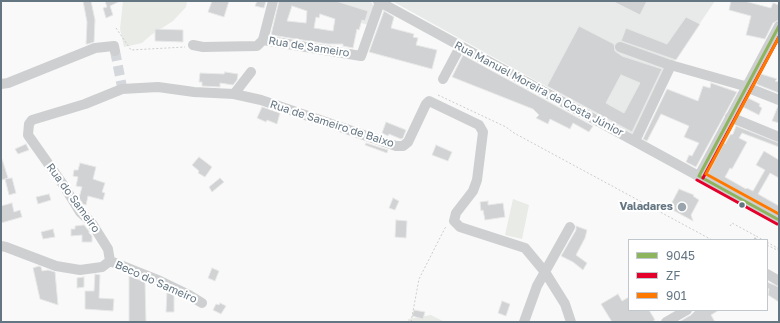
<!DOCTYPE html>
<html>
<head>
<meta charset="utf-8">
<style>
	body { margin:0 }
	#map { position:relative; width:780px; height:323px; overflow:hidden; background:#f9f9f9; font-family:"Golos Text",sans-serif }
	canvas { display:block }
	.frame { position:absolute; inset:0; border:2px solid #657683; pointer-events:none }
	.legend { position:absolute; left:628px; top:239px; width:140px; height:72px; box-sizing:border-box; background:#fff; border:1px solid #c1c8cd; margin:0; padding:5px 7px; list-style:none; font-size:12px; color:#657683 }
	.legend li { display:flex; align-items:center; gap:8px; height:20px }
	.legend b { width:20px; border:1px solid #c1c8cd }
</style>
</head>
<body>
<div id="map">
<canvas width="780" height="323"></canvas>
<div class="frame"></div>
<ul class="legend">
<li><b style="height:5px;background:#8eb45e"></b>9045</li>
<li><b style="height:5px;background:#e4002b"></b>ZF</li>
<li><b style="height:5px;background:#ff7900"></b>901</li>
</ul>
</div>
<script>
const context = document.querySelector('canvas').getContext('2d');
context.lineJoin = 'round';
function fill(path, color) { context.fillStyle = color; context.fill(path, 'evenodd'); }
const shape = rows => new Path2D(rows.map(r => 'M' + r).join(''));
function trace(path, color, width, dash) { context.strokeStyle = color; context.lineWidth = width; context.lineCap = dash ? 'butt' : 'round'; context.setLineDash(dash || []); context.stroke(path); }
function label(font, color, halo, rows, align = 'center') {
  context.font = font + ' "Golos Text",sans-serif'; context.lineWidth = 4; context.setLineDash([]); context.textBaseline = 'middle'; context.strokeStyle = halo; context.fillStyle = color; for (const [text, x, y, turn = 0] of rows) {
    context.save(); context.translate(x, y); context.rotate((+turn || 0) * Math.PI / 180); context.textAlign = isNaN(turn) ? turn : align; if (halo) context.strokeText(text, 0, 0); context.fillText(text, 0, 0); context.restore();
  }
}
fill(shape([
	[292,1,368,1,372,3,374,8,368,25],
	[392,1,715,1,673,63,634,135]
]), '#e8e9e9');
fill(shape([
	[123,1,187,1,186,7,173,21,151,35,142,43,124,47,120,29],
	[513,199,529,205,522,239,505,235],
	[431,315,445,322,408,322,408,319]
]), '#e8ebe6');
const building = shape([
	[83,1,91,1,95,20,94,42,88,44,86,44,87,22,83,1],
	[105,1,120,1,110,6,113,15,106,18,103,8,107,7,105,1],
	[212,1,229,1,224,17,208,12,212,1],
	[257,1,266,1,264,8,255,6,257,1],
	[279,1,336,1,368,11,365,21,362,20,359,30,357,29,353,48,343,46,343,44,328,44,271,35,279,1],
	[292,6,307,11,306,23,287,21,292,6],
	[320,14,335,19,333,31,314,28,316,17,319,18,320,14],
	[612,1,647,1,640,15,612,1],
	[731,1,744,1,771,8,773,3,779,5,779,20,773,23,765,39,746,35,751,16,729,10,731,1],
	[384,11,394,17,391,28,414,34,413,37,418,38,416,45,437,50,432,69,369,52,384,11],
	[686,17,700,24,676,60,621,41,626,28,667,44,686,17],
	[579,26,614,44,615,51,622,56,662,69,632,132,547,86,579,26],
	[621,75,640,83,624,113,606,103,621,75],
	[155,29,183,30,183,42,155,41,155,29],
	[463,55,593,126,589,132,573,123,570,129,550,119,548,124,536,118,539,115,533,109,452,77,463,55],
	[225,72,238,74,237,80,233,85,220,83,220,87,202,86,202,82,199,82,200,73,224,74,225,72],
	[761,74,777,79,775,81,779,82,779,93,756,84,761,74],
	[711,83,737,92,696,167,686,162,689,155,692,156,699,143,684,137,689,126,661,114,647,141,643,139,667,89,698,101,703,86,710,88,711,83],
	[748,98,760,104,759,106,762,108,759,115,743,107,748,98],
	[778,106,779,106,779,123,772,121,778,106],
	[262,107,280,113,277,124,267,120,266,122,257,118,262,107],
	[386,122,406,130,403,138,401,139,389,134,388,136,382,133,386,122],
	[736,126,779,143,779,147,742,133,739,138,747,142,732,169,730,168,725,177,746,189,747,188,753,191,765,170,756,165,764,151,779,160,779,178,770,173,758,194,779,206,779,213,708,174,724,143,725,144,730,135,733,134,736,126],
	[366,143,388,150,387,153,365,145,366,143],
	[26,144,29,150,18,154,15,149,26,144],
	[436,145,452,152,448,161,432,155,436,145],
	[199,157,212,167,205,177,198,173,199,171,192,165,199,157],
	[1,159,2,159,8,178,2,180,1,176,1,159],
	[80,163,96,167,93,179,105,183,102,192,105,193,103,200,88,196,86,205,83,204,79,198,82,187,76,186,78,177,73,176,74,170,78,170,80,163],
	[12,178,16,193,9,195,5,179,12,178],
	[220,178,224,182,212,192,209,187,220,178],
	[679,189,694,195,693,196,699,200,691,215,693,221,669,208,679,189],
	[49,194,51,200,38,204,36,197,49,194],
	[393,198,399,201,395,210,389,208,393,198],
	[488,201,488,205,503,203,505,217,485,220,483,210,481,211,480,202,488,201],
	[12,203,14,212,20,210,22,217,1,223,1,206,12,203],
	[396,220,407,221,406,238,395,237,396,220],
	[84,225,89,231,89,233,92,236,92,242,82,242,82,235,71,236,71,229,75,229,75,226,84,225],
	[576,226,587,230,585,238,576,255,587,263,583,270,573,262,561,256,576,230,576,226],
	[53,229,55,237,43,239,41,232,53,229],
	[39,266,41,267,42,271,48,270,55,272,58,305,40,299,33,268,39,266],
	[212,268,219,271,215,281,208,278,212,268],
	[95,274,100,275,99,298,114,299,113,311,85,309,85,291,94,291,95,274],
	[129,276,145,282,146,322,129,322,129,276],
	[84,277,84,287,77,288,77,278,84,277],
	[767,282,779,287,779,302,768,295,769,289,767,288,767,282],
	[167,291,174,295,174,312,166,312,167,291],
	[618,294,622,301,629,297,629,310,649,310,655,320,652,322,612,322,601,304,618,294],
	[502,301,510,304,506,316,498,313,502,301],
	[220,303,226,306,221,314,213,310,216,304,219,305,220,303],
	[414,310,425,312,423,319,412,316,414,310],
	[696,310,719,310,711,315,715,322,679,322,691,315,696,310]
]);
fill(building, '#d0d2d3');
trace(building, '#e8e8e8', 1);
trace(shape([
	[115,51,122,87]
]), '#d4d8dc', 10, [10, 5]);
trace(shape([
	[116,28,131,50,185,47],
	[438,95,506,127,514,133,712,240],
	[730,226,732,223,756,236],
	[754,239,756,236,763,240],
	[755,239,756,238,758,240],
	[767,242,779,249],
	[767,245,779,251],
	[411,322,419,279,445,228,447,226]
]), '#cbcccd', 1, [2, 2]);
trace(shape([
	[273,1,263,40,361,56,380,2],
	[378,1,779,220],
	[193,45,203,47,257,46,263,40],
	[620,47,667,64,741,85,779,100],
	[443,79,460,47],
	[1,84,8,83,95,48,114,46,115,51],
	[234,94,251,72],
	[730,117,779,137],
	[635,141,671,65],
	[699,176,779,26],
	[1,246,6,247,56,266,80,270,102,267,110,261],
	[110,261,108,249,91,222,80,212,64,186,28,135,29,124,32,120,85,104,122,89,158,87,194,92,234,94,261,100,396,146,403,146,408,142,426,104,429,101,479,125,483,132,477,180,473,191,456,213,454,221,460,227,525,248,545,272,565,304,571,322],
	[110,261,160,281,189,295,202,303],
	[767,274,779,281],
	[524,322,537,286,570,227],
	[666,322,687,310]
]), '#cecfd0', 10);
trace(shape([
	[699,176,779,26],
	[699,176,779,220]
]), '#8eb45e', 3);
trace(shape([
	[703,178,779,37],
	[697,180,777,224]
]), '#e4002b', 3);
trace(shape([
	[779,37,706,174,779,214]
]), '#ff7900', 3);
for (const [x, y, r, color] of [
	[742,205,3.5,"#657683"],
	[682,207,5,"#99a4ac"]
]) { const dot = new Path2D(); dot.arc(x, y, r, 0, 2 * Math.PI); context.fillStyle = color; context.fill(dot); trace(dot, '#fff', 1.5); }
label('11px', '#657683', '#fff', [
	["Rua de Sameiro",309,47,9],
	["Rua Manuel Moreira da Costa Júnior",539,89,28],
	["Rua de Sameiro de Baixo",332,124,18],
	["Rua do Sameiro",73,198,54],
	["Beco do Sameiro",156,282,24]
]);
label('bold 11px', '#657683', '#fff', [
	["Valadares",673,207]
], 'right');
</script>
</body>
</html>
